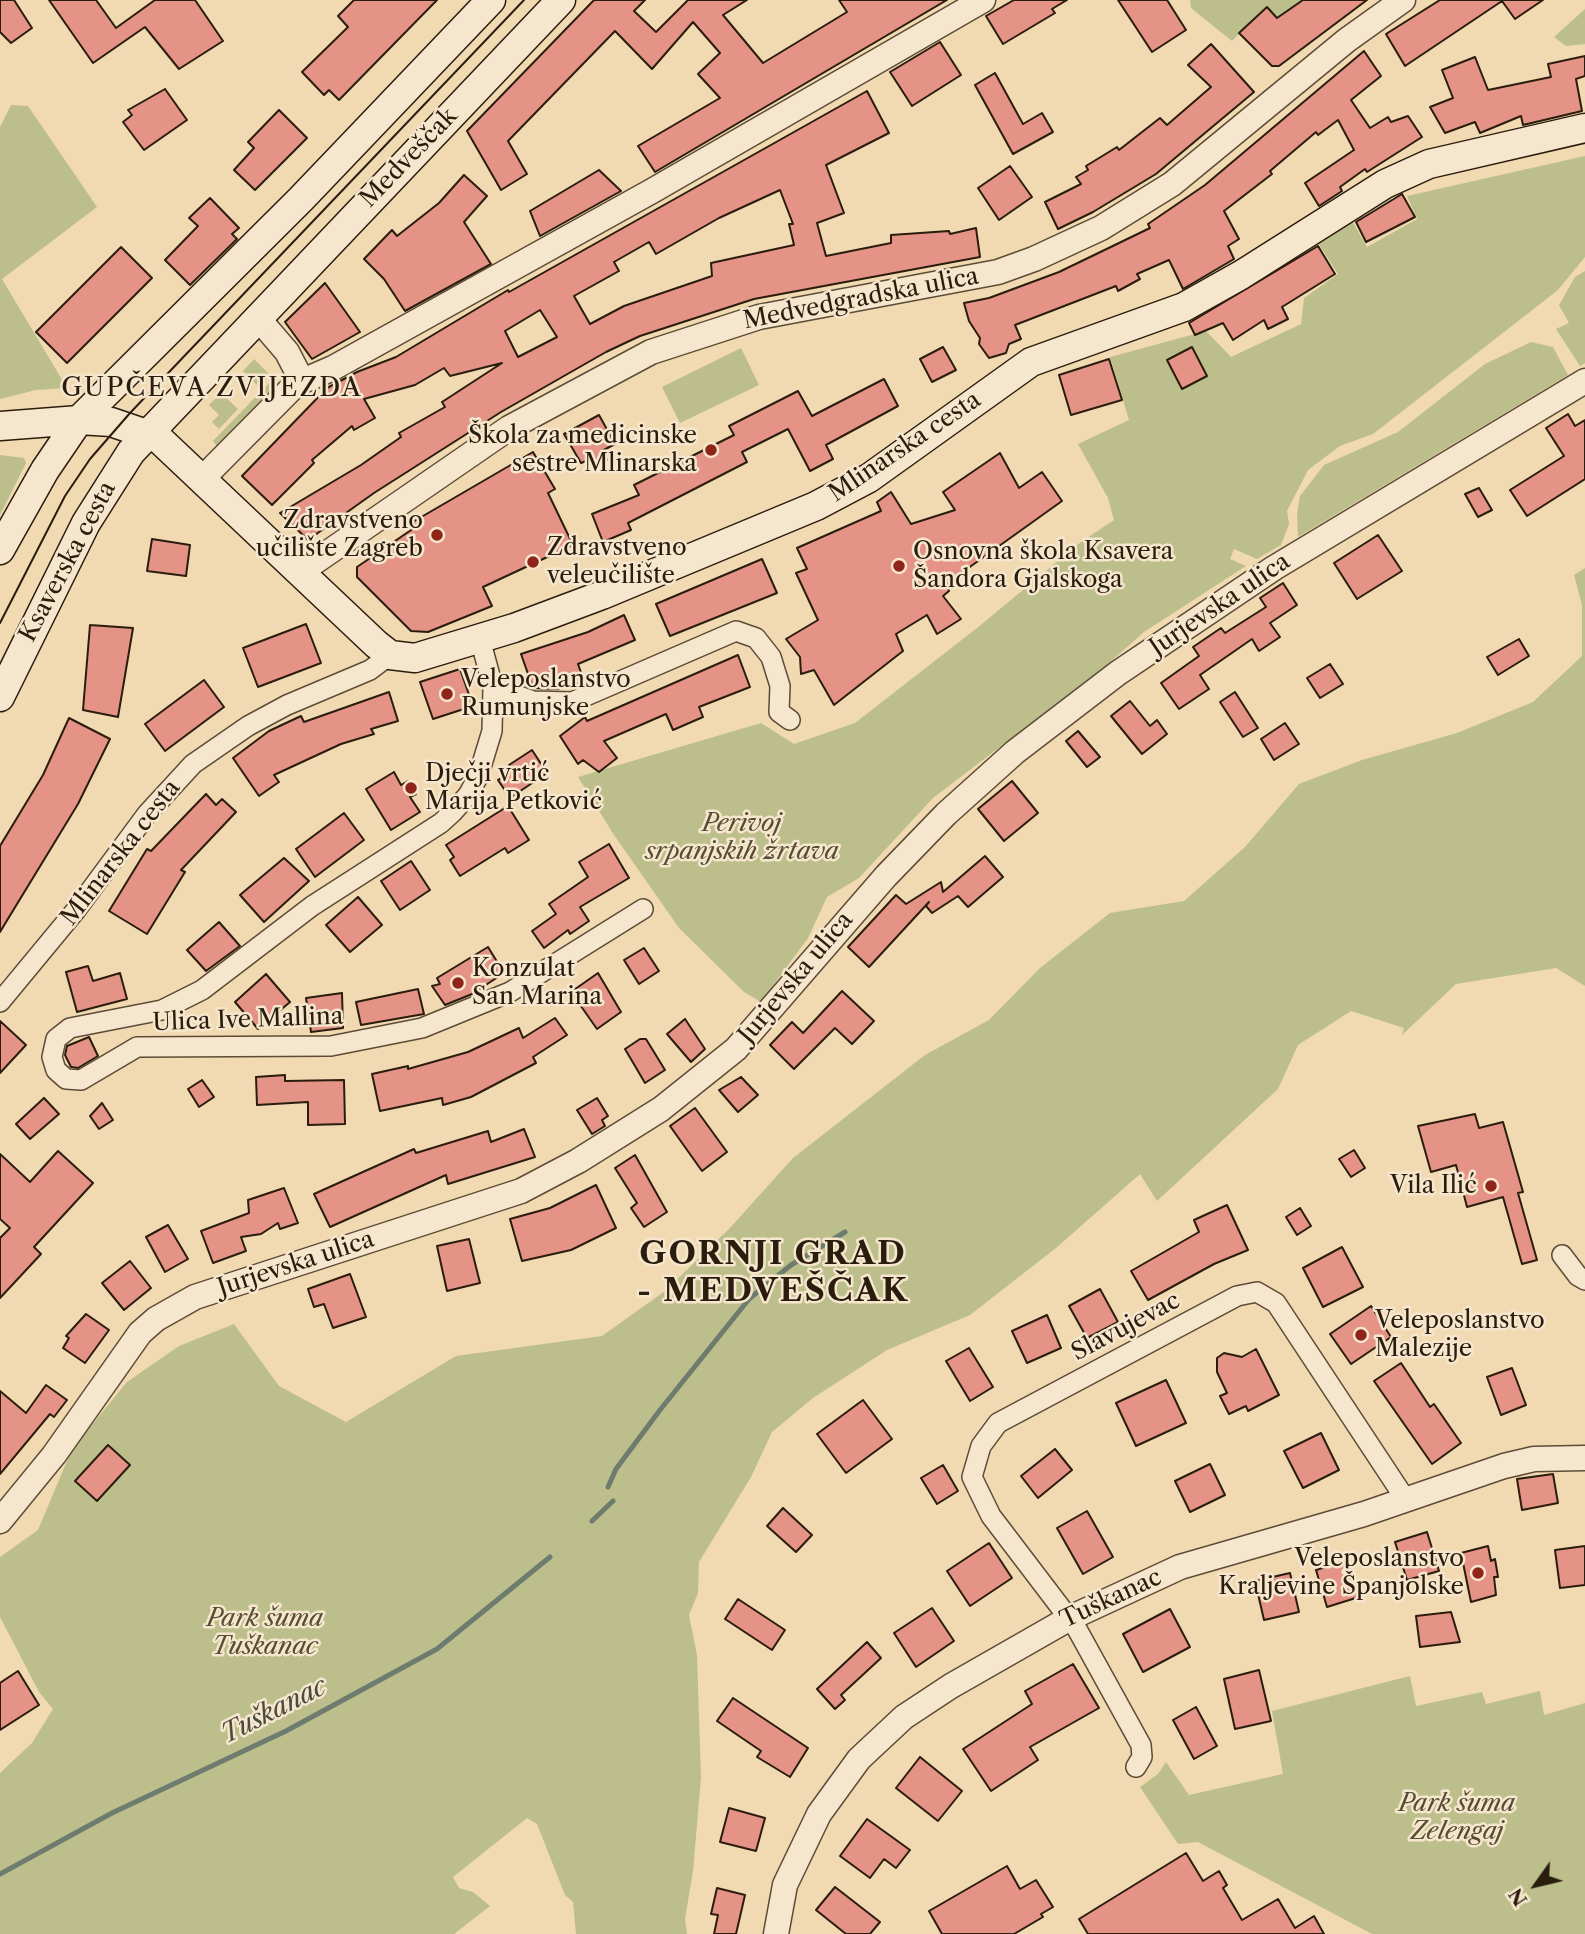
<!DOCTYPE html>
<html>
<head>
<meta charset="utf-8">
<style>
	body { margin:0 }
	#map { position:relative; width:1585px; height:1934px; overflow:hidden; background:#f1d9b2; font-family:"Libre Caslon Text",serif }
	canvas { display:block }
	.north { position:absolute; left:1501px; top:1850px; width:70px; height:70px; -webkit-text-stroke:5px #f6e6cd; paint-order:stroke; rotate:236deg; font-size:19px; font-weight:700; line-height:28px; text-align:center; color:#2a1d0d }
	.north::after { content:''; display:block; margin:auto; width:24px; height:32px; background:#2a1d0d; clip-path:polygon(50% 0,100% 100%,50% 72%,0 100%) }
</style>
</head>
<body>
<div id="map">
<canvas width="1585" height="1934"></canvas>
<div class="north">N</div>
</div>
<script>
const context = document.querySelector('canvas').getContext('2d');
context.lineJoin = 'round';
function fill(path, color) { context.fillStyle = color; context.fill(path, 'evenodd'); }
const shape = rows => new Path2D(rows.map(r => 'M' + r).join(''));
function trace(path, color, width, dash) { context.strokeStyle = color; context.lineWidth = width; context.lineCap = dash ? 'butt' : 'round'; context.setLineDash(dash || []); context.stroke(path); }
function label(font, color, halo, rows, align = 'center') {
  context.font = font + ' "Libre Caslon Text",serif'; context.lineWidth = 5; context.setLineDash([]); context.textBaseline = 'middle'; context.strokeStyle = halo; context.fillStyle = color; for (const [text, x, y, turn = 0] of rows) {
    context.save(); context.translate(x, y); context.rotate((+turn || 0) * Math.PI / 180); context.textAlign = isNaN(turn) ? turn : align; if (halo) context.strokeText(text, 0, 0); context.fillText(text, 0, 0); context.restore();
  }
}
fill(shape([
	[1190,0,1303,0,1287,11,1291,21,1282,30,1275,16,1267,7,1232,41,1191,8],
	[1585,9,1585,44,1566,46,1554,37],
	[11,105,28,106,97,207,2,279,67,388,36,390,0,399,0,127],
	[1585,156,1585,257,1558,290,1373,434,1340,446,1308,470,1287,511,1289,524,1281,545,1257,559,1234,549,1230,559,1246,566,1144,632,1101,670,933,798,859,878,827,897,808,938,761,1002,744,992,679,928,614,835,578,777,761,723,794,744,855,723,977,628,1081,542,1114,520,1108,498,1078,444,1129,420,1110,357,1206,331,1231,357,1301,324,1304,298,1338,274,1318,243,1351,219,1367,247,1417,219,1407,196],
	[1585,271,1585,363,1580,366,1556,329,1569,323,1559,305,1575,277],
	[1531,342,1553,347,1568,375,1298,537,1297,513,1300,496,1324,465,1398,432,1485,364],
	[741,348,759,385,680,423,662,387],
	[254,359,270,375,259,387,243,371],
	[274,378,278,383,217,446,213,441],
	[221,393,238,409,219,429,212,422,219,415,209,405],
	[0,455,24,458,26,463,0,515],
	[1585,568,1585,986,1556,968,1456,984,1402,1035,1404,1028,1351,1011,1298,1045,1278,1089,1157,1201,1140,1174,1056,1248,970,1315,887,1350,813,1398,772,1432,751,1477,699,1562,698,1593,689,1615,697,1655,701,1778,693,1871,685,1919,687,1934,576,1934,573,1902,565,1895,537,1824,527,1818,453,1877,459,1888,473,1892,490,1906,454,1934,0,1934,0,1773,32,1743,53,1709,39,1692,0,1617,0,1557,38,1530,72,1449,127,1382,179,1346,234,1324,279,1386,346,1422,456,1356,602,1336,665,1291,729,1229,793,1158,925,1055,989,1020,1040,968,1110,913,1184,901,1245,847,1299,784,1362,760,1457,733,1533,702,1582,656,1582,605,1574,575],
	[1410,1676,1416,1706,1482,1692,1486,1704,1540,1691,1544,1715,1585,1703,1585,1934,1372,1934,1198,1842,1178,1844,1140,1787,1158,1774,1166,1762,1189,1795,1283,1774,1272,1711]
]), '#bcbf8b');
trace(shape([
	[608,1487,616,1469,660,1410,749,1299,791,1265,845,1232],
	[592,1521,613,1501],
	[0,1874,112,1813,286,1731,437,1649,550,1557]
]), '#6e7b6f', 5);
const building = shape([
	[0,0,14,0,32,28,11,43,0,32,0,0],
	[49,0,96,0,116,28,155,0,195,0,223,41,179,69,145,27,93,63,49,0],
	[354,0,437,0,339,100,329,90,324,95,302,72,348,27,338,16,354,0],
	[594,0,645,0,634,11,656,32,688,0,747,0,723,15,763,63,847,12,839,0,947,0,655,172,638,146,720,98,698,74,720,53,693,22,652,69,615,31,508,141,527,174,501,190,467,131,594,0],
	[1014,0,1067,0,1052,9,1055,13,1003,44,986,16,1014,0],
	[1118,0,1167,0,1186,30,1152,52,1118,0],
	[1303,0,1367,0,1279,66,1272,66,1239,33,1267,7,1277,18,1303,0],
	[1440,0,1543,0,1515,19,1502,1,1405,66,1386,34,1440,0],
	[940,42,961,75,912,106,890,72,940,42],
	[1211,44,1254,92,1156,174,1093,212,1058,229,1045,202,1081,184,1076,177,1088,170,1086,166,1117,147,1119,150,1160,118,1167,125,1211,87,1188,65,1211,44],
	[1364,51,1381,76,1351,100,1370,128,1388,117,1391,122,1408,116,1422,137,1367,172,1365,169,1340,187,1342,191,1319,206,1305,183,1354,150,1338,120,1318,135,1316,132,1270,171,1272,174,1224,211,1239,239,1228,246,1234,259,1183,289,1169,260,1137,274,1140,279,1118,291,1116,286,1015,325,1021,339,1009,344,1006,353,989,358,979,344,980,338,969,321,964,303,989,298,1059,272,1150,228,1148,224,1205,185,1364,51],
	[1585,56,1585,76,1576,79,1582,111,1523,125,1521,116,1480,133,1475,122,1445,133,1430,107,1453,98,1442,70,1475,57,1488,90,1551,77,1548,64,1585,56],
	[995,73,1023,124,1042,113,1053,132,1013,154,975,85,995,73],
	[165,89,187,120,144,150,123,122,132,115,128,110,165,89],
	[867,91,889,133,826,165,844,213,817,223,826,256,891,243,891,235,949,231,950,234,976,228,980,257,754,299,640,336,606,352,501,412,374,493,308,540,280,513,361,465,401,437,399,433,445,407,442,402,502,363,450,376,444,368,415,385,364,399,375,418,354,430,352,426,312,460,314,463,272,505,242,476,327,388,357,372,396,357,508,290,509,292,867,91],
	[780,190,793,224,789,224,794,245,711,263,712,276,624,306,590,324,574,296,619,271,614,262,649,242,656,254,719,218,780,190],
	[540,310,557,337,518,357,505,331,540,310],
	[279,110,307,138,255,190,234,170,254,148,248,142,279,110],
	[1010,166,1032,197,999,220,978,188,1010,166],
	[599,170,621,191,540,236,530,211,599,170],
	[464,175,487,196,464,222,491,264,405,311,384,279,364,259,392,230,397,236,439,203,464,175],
	[1402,194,1415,217,1366,242,1356,222,1402,194],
	[210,198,239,228,232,234,237,239,190,285,165,260,198,226,189,218,210,198],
	[1318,246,1335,274,1282,307,1288,319,1268,329,1264,320,1233,340,1223,323,1195,335,1189,323,1318,246],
	[121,247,152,278,67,363,36,332,121,247],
	[325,283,360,332,312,359,285,322,325,283],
	[943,347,956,370,932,382,920,359,943,347],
	[1192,347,1207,376,1182,389,1167,360,1192,347],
	[1109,359,1122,400,1071,415,1059,375,1109,359],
	[884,379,898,406,826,445,833,459,810,471,788,429,742,452,747,462,628,523,631,530,603,542,592,514,639,495,634,485,734,435,729,426,798,391,812,416,884,379],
	[1568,414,1575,426,1585,420,1585,479,1527,516,1510,490,1564,456,1546,428,1568,414],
	[599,415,615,444,602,451,607,460,591,469,586,461,581,463,564,434,599,415],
	[533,452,555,489,548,493,573,545,483,587,492,606,428,632,411,631,357,577,357,567,414,528,411,523,533,452],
	[1000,453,1019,488,1042,472,1062,501,946,584,949,591,943,596,961,619,937,634,927,615,896,634,903,651,834,705,814,670,801,674,800,657,786,639,818,620,796,573,807,569,797,548,881,511,877,502,891,492,911,524,955,510,943,492,1000,453],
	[1479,488,1492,510,1478,517,1465,494,1479,488],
	[1378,535,1402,571,1357,599,1334,563,1378,535],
	[152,539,190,545,186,576,147,571,152,539],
	[762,559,777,593,670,636,656,604,762,559],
	[1283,583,1297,605,1270,623,1280,637,1259,651,1252,639,1200,675,1209,689,1179,709,1161,683,1199,656,1193,647,1221,628,1225,633,1266,607,1260,598,1283,583],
	[624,615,635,640,578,664,584,681,557,689,533,688,521,654,588,632,624,615],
	[306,624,321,663,258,687,243,648,306,624],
	[90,625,133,628,118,717,83,710,90,625],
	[1519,639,1529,656,1498,675,1487,657,1519,639],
	[738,655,750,687,699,707,703,717,673,730,666,714,604,741,617,758,599,772,583,760,578,764,560,736,585,717,587,721,738,655],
	[1330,664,1343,684,1320,698,1307,678,1330,664],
	[460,669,473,706,433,719,420,682,460,669],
	[204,680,224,707,165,751,145,724,204,680],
	[389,692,398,721,371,729,374,734,341,744,274,775,279,782,259,796,233,758,269,731,301,716,304,722,389,692],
	[1235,692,1258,728,1243,737,1220,702,1235,692],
	[1130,701,1150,726,1157,720,1167,734,1142,754,1111,716,1130,701],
	[69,718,110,739,78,804,0,932,0,846,43,775,69,718],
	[1285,723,1299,744,1274,760,1261,739,1285,723],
	[1078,731,1100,757,1087,767,1066,741,1078,731],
	[532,750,547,773,510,798,498,780,513,770,509,765,532,750],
	[394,772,401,785,408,781,416,794,410,797,420,812,391,830,366,789,394,772],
	[1012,781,1038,813,1004,841,978,809,1012,781],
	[206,794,216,805,222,799,236,812,181,870,185,872,147,934,109,911,147,849,151,851,206,794],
	[508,806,529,840,508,853,505,848,460,876,450,860,454,857,446,845,508,806],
	[344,813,364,840,315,877,296,849,344,813],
	[609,844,629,878,580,907,589,921,570,934,568,930,544,948,532,931,556,914,549,904,588,877,579,862,609,844],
	[985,856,1003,877,968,907,958,896,932,913,926,906,929,902,869,967,848,947,896,895,906,904,941,882,943,892,985,856],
	[284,858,309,881,264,922,240,895,284,858],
	[411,861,430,890,400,910,381,881,411,861],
	[358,897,382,925,350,952,326,925,358,897],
	[219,922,240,946,206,971,187,950,219,922],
	[488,947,504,973,472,994,445,1005,432,986,440,984,437,978,488,947],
	[644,948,659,971,639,984,624,960,644,948],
	[88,966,93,981,120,973,127,999,77,1012,66,972,88,966],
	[598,973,621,1012,597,1029,571,992,598,973],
	[266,974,290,1002,258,1029,235,1002,266,974],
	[418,989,424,1014,361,1025,356,1002,418,989],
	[842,991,874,1021,852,1044,835,1028,794,1069,770,1045,792,1022,803,1033,842,991],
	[342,993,343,1028,311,1032,306,998,342,993],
	[555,1018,567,1035,533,1057,536,1063,471,1097,443,1105,442,1098,380,1111,372,1074,408,1066,408,1069,468,1052,519,1028,523,1038,555,1018],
	[685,1019,705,1049,691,1062,667,1034,685,1019],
	[0,1021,26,1045,0,1073,0,1021],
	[89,1037,98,1056,78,1068,71,1067,65,1055,67,1046,89,1037],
	[640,1039,646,1039,665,1070,645,1083,625,1049,640,1039],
	[285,1075,285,1081,344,1080,345,1124,308,1125,308,1102,257,1105,256,1077,285,1075],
	[741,1077,758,1095,738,1112,719,1090,741,1077],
	[202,1080,214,1097,199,1107,188,1089,202,1080],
	[44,1098,59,1114,30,1139,16,1124,44,1098],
	[597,1098,608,1116,602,1120,605,1126,592,1134,577,1110,597,1098],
	[102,1103,113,1120,99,1129,90,1116,102,1103],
	[695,1108,727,1152,702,1171,670,1126,695,1108],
	[1475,1114,1479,1128,1503,1122,1523,1192,1518,1193,1537,1260,1522,1264,1503,1197,1467,1207,1456,1165,1431,1172,1418,1126,1475,1114],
	[524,1129,535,1157,448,1184,446,1175,330,1227,314,1194,414,1149,416,1153,488,1131,491,1142,524,1129],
	[1354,1150,1365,1168,1351,1177,1339,1159,1354,1150],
	[58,1151,93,1183,34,1247,41,1254,0,1298,0,1238,10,1228,0,1219,0,1154,30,1182,58,1151],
	[635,1155,667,1212,644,1227,631,1208,637,1203,615,1168,635,1155],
	[596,1185,616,1228,571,1250,522,1261,510,1219,550,1208,596,1185],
	[284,1188,298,1223,280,1229,278,1223,261,1234,241,1237,246,1251,213,1263,201,1231,249,1213,248,1200,284,1188],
	[1227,1205,1248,1250,1214,1264,1148,1300,1131,1271,1199,1232,1194,1220,1227,1205],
	[1300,1208,1311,1226,1297,1235,1286,1217,1300,1208],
	[168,1225,188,1259,165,1272,146,1237,168,1225],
	[469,1239,480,1283,447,1291,437,1246,469,1239],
	[1342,1247,1363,1287,1323,1307,1303,1268,1342,1247],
	[130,1261,151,1288,124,1310,102,1283,130,1261],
	[350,1274,366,1317,333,1328,324,1304,314,1307,308,1289,350,1274],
	[1100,1289,1118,1322,1087,1338,1069,1306,1100,1289],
	[1371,1306,1391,1337,1351,1364,1330,1334,1371,1306],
	[86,1314,109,1330,85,1363,63,1348,69,1338,66,1336,86,1314],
	[1047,1315,1061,1348,1027,1363,1012,1331,1047,1315],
	[969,1348,993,1387,970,1401,946,1361,969,1348],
	[1256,1349,1279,1395,1248,1411,1246,1406,1229,1414,1220,1396,1227,1393,1217,1372,1217,1358,1224,1353,1242,1357,1256,1349],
	[1401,1363,1430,1407,1434,1404,1461,1443,1432,1464,1374,1381,1401,1363],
	[1512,1368,1526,1405,1501,1415,1487,1377,1512,1368],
	[1166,1380,1186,1423,1136,1446,1116,1403,1166,1380],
	[46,1385,67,1400,54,1417,50,1414,0,1474,0,1391,26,1413,46,1385],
	[863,1400,892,1439,846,1473,817,1434,863,1400],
	[1321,1433,1339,1470,1303,1488,1284,1451,1321,1433],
	[108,1445,130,1465,97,1501,75,1481,108,1445],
	[1055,1449,1072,1470,1038,1498,1021,1476,1055,1449],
	[1210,1464,1225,1495,1190,1512,1175,1481,1210,1464],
	[943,1465,958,1491,937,1504,921,1478,943,1465],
	[1553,1474,1558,1503,1522,1510,1517,1479,1553,1474],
	[783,1508,812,1535,796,1552,767,1526,783,1508],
	[1087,1511,1113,1557,1083,1574,1057,1528,1087,1511],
	[1427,1532,1439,1571,1407,1580,1395,1542,1427,1532],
	[989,1543,1012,1578,970,1606,947,1571,989,1543],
	[1488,1546,1491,1561,1495,1559,1498,1577,1494,1577,1496,1595,1471,1602,1461,1553,1488,1546],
	[1585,1546,1585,1585,1560,1588,1555,1550,1585,1546],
	[1348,1560,1359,1597,1327,1607,1316,1570,1348,1560],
	[1290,1573,1299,1612,1264,1620,1255,1581,1290,1573],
	[738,1599,785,1630,772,1650,725,1619,738,1599],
	[932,1608,954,1641,916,1667,894,1633,932,1608],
	[1170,1609,1190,1647,1143,1672,1123,1634,1170,1609],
	[1451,1612,1460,1642,1420,1647,1416,1616,1451,1612],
	[867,1642,881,1658,841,1695,845,1700,835,1709,817,1689,867,1642],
	[1073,1664,1099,1708,1030,1747,1038,1760,991,1791,963,1749,1032,1704,1025,1691,1073,1664],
	[1259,1670,1271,1721,1235,1729,1224,1679,1259,1670],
	[18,1671,39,1705,0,1730,0,1683,18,1671],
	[733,1698,808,1748,790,1777,757,1757,761,1751,717,1721,733,1698],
	[1196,1707,1217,1746,1194,1759,1173,1720,1196,1707],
	[920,1757,962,1791,938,1821,896,1788,920,1757],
	[729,1808,765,1818,756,1851,720,1842,729,1808],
	[867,1819,910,1850,896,1868,884,1859,870,1878,840,1856,867,1819],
	[1186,1853,1203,1881,1219,1871,1227,1885,1223,1888,1242,1920,1278,1899,1295,1928,1314,1916,1324,1934,1088,1934,1079,1919,1186,1853],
	[1007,1866,1020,1889,1036,1880,1053,1907,1041,1914,1043,1917,1014,1934,942,1934,929,1911,1007,1866],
	[835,1887,880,1922,870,1934,846,1934,816,1910,835,1887],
	[717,1888,745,1895,736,1934,714,1934,718,1915,711,1914,717,1888]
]);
fill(building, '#e49386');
trace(building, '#2a1d0d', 2);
const minor = shape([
	[480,639,493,687,492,731,478,777,468,795,453,812,441,823,312,906,202,990,162,1010,70,1028,56,1039,52,1057,56,1070,66,1079,81,1080,137,1047,331,1046,422,1028,510,992,643,909],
	[493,687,533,701,572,702,736,631,756,638,771,657,780,686,779,712,790,720],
	[0,1002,76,910,147,814,193,764,248,726,287,705,370,670,390,655],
	[1562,1255,1578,1276,1585,1280],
	[1136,1767,1142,1757,1141,1745,1077,1629,991,1516,972,1477,981,1446,998,1423,1237,1296,1257,1292,1276,1303,1406,1500]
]);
const tertiary = shape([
	[257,317,287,352,302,381],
	[203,478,296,384,333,368,652,191,983,0],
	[300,572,509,428,651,352,759,317,998,272,1034,259,1101,228,1172,184,1347,40,1403,0],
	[0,1521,54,1455,140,1333,156,1319,195,1297,521,1191,578,1161,661,1109,736,1049,886,876,946,814,1015,752,1118,673,1274,568,1585,381],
	[776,1934,785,1885,819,1814,859,1759,904,1717,951,1686,1070,1618,1180,1567,1364,1514,1504,1466,1534,1459,1585,1458]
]);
const secondary = shape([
	[0,426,79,420,111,422,158,438,376,644,390,655,415,658,514,628,602,595,816,506,869,478,1031,362,1184,307,1241,275,1385,184,1429,164,1585,128],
	[0,550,45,470,79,420,301,199,491,0],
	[0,697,86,523,131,452,561,0]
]);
trace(minor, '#5c4c36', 22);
trace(tertiary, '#5c4c36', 27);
trace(secondary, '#2a1d0d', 31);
trace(minor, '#f6e6cd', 19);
trace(tertiary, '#f6e6cd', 24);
trace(secondary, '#f6e6cd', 28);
trace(shape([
	[0,623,65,496,90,459,130,413,524,0]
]), '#2a1d0d', 2);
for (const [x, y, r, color] of [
	[711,450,7,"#8f2418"],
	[437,535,7,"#8f2418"],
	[533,562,7,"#8f2418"],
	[899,566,7,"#8f2418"],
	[447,694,7,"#8f2418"],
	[411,788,7,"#8f2418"],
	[458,983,7,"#8f2418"],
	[1491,1186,7,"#8f2418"],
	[1361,1335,7,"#8f2418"],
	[1478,1573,7,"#8f2418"]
]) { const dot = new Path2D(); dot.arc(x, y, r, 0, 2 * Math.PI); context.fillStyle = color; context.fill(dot); trace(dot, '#f6e6cd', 2.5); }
label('24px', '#2a1d0d', '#f6e6cd', [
	["Medveščak",409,158,-46],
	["Medvedgradska ulica",861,299,-11],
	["Mlinarska cesta",905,447,-34],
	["Ksaverska cesta",68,562,-62],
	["Jurjevska ulica",1220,605,-34],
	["Mlinarska cesta",121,853,-52],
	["Jurjevska ulica",796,978,-50],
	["Ulica Ive Mallina",248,1020,-2],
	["Jurjevska ulica",296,1264,-18],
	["Slavujevac",1126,1327,-28],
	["Tuškanac",1111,1599,-25]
]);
label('24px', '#2a1d0d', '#f6e6cd', [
	["Škola za medicinske",697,436,"right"],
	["sestre Mlinarska",697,464,"right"],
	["Zdravstveno",423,521,"right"],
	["učilište Zagreb",423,549,"right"],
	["Zdravstveno",547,548],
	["veleučilište",547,576],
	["Osnovna škola Ksavera",913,552],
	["Šandora Gjalskoga",913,580],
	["Veleposlanstvo",461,680],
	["Rumunjske",461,708],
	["Dječji vrtić",425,774],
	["Marija Petković",425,802],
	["Konzulat",472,969],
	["San Marina",472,997],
	["Vila Ilić",1477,1186,"right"],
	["Veleposlanstvo",1375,1321],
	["Malezije",1375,1349],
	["Veleposlanstvo",1464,1559,"right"],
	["Kraljevine Španjolske",1464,1587,"right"]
], 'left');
label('italic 24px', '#564e33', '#f6e6cd', [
	["Perivoj",742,824],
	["srpanjskih žrtava",742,852],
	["Park šuma",265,1619],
	["Tuškanac",265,1647],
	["Park šuma",1457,1804],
	["Zelengaj",1457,1832]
]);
context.letterSpacing = '2px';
label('26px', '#2a1d0d', '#f6e6cd', [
	["GUPČEVA ZVIJEZDA",212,388]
]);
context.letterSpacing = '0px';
label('italic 26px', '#4c4c3e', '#f6e6cd', [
	["Tuškanac",274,1711,-27]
]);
context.letterSpacing = '2px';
label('bold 32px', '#2a1d0d', '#f6e6cd', [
	["GORNJI GRAD",773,1255],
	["- MEDVEŠČAK",773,1292]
]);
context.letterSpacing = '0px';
</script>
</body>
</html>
